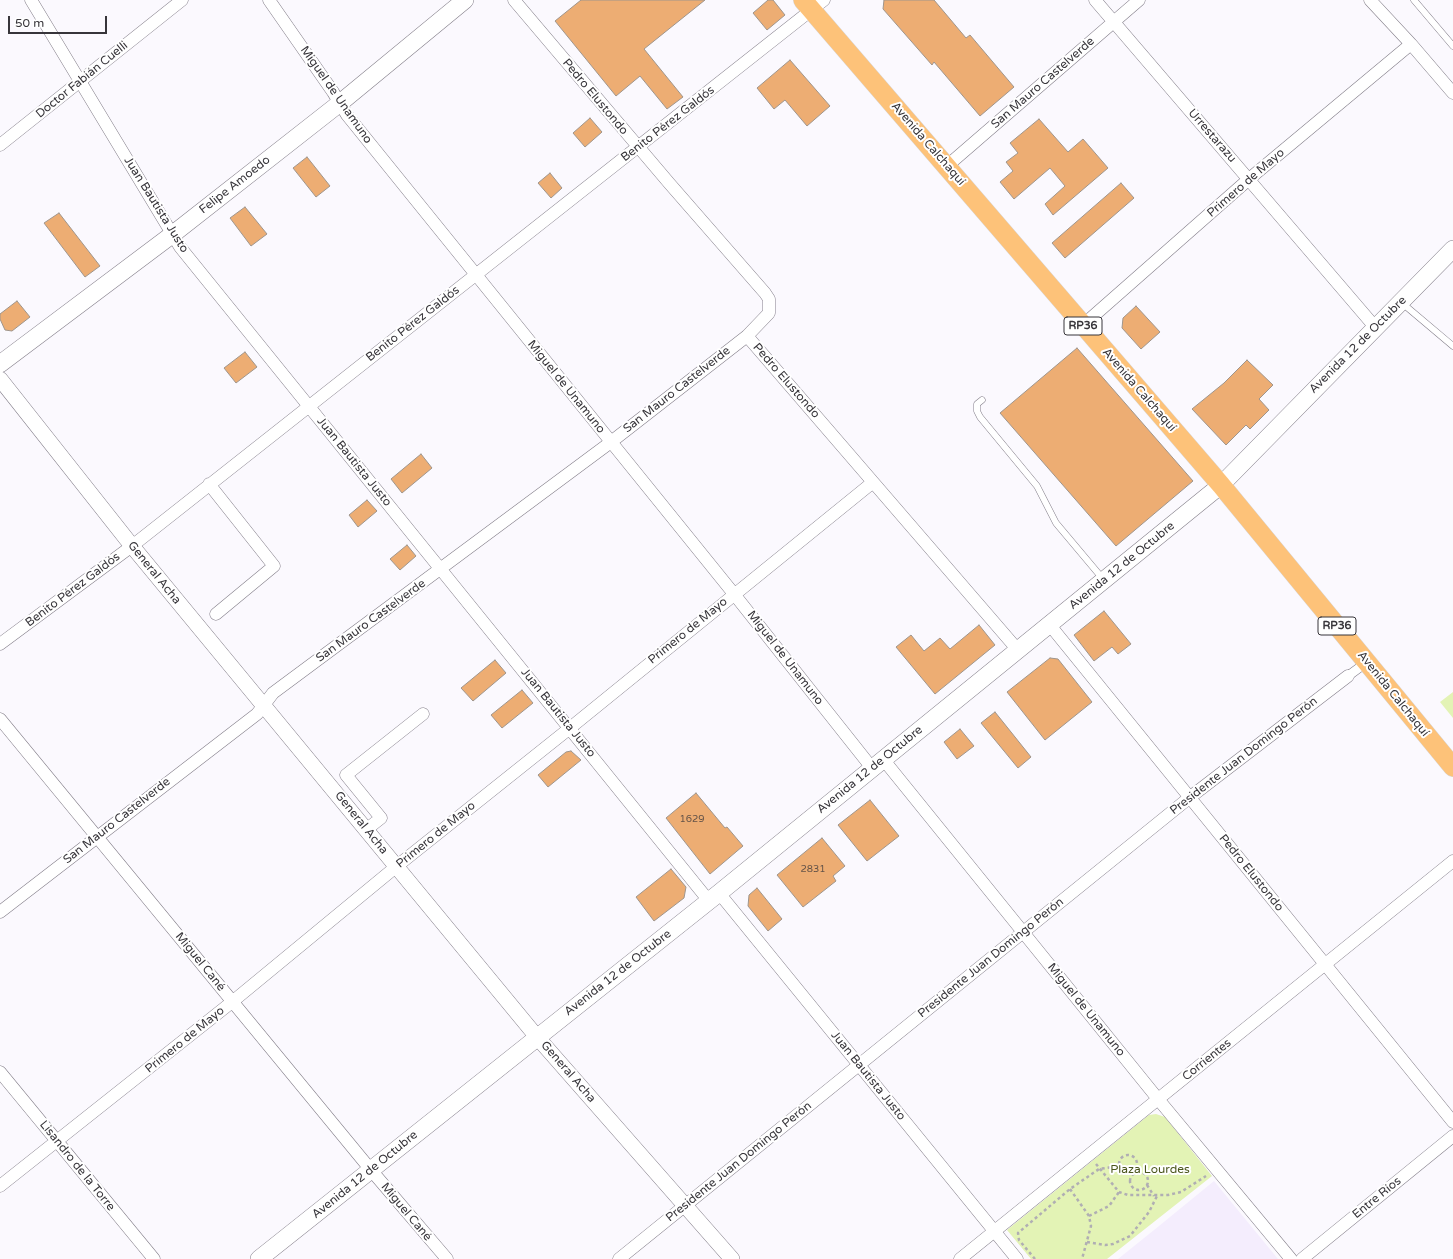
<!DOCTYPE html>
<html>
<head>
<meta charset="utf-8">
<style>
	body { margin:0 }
	#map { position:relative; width:1453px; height:1259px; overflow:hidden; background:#fbf9fe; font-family:"Varela Round",sans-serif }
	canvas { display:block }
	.scale { position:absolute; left:8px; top:16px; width:99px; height:18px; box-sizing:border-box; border:2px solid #37353a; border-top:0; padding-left:5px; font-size:12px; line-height:14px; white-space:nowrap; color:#37353a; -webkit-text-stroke:3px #fff; paint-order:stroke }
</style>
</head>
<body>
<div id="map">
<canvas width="1453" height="1259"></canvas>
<div class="scale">50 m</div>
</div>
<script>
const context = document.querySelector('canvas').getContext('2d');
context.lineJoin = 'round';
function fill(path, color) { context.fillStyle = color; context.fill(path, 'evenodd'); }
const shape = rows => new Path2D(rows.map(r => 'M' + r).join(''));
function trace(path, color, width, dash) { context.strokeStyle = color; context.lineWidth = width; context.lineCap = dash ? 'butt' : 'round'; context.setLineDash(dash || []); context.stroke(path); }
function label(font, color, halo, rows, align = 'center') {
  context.font = font + ' "Varela Round",sans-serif'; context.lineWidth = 4; context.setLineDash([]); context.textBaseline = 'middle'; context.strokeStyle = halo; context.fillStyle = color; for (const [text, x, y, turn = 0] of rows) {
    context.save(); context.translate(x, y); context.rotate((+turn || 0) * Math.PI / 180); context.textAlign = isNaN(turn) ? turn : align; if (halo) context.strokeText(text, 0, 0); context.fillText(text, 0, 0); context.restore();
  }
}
fill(shape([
	[1214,1181,1278,1259,1118,1259,1159,1226]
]), '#f4edfd');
fill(shape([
	[1453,692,1453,718,1440,702],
	[1156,1114,1165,1117,1212,1176,1107,1259,1031,1259,1007,1230,1149,1115]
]), '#e3f3b5');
const building = shape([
	[581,0,705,0,644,49,683,97,667,109,640,76,616,96,555,21,581,0],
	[768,0,773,0,785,15,767,30,753,13,768,0],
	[884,0,934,0,966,38,970,35,1014,87,980,116,934,62,932,65,883,9,884,0],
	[790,60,830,106,807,126,785,100,774,109,757,88,790,60],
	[590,118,602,132,585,147,573,133,590,118],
	[1039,119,1068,152,1083,139,1108,168,1053,215,1045,204,1065,186,1050,168,1014,199,1000,182,1013,171,1006,162,1018,153,1010,143,1039,119],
	[307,157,330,186,316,197,293,168,307,157],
	[550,173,562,188,551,198,538,183,550,173],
	[1121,183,1134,198,1065,258,1052,243,1121,183],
	[245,207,267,234,251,246,230,218,245,207],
	[59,213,100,266,85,277,44,223,59,213],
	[17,301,30,317,12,331,5,330,0,319,0,314,17,301],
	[1136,306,1160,332,1141,349,1122,328,1123,318,1136,306],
	[1077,348,1193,481,1116,546,1000,413,1077,348],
	[245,352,257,367,236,383,224,368,245,352],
	[1247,360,1273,385,1259,399,1269,410,1250,429,1246,425,1226,445,1192,409,1224,383,1247,360],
	[421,454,432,468,402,493,391,479,421,454],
	[367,500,377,511,358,527,349,515,367,500],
	[407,545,416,556,400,570,390,559,407,545],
	[1104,611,1131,644,1118,654,1112,647,1094,661,1074,635,1104,611],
	[979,625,995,645,935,694,896,647,911,635,924,651,940,638,950,649,979,625],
	[1050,658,1058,659,1092,702,1045,740,1007,692,1050,658],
	[495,660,506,673,473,701,461,688,495,660],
	[522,690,533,703,502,728,491,715,522,690],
	[995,712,1031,757,1018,768,981,723,995,712],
	[960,729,974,746,957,759,944,742,960,729],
	[571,751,581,760,548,787,538,775,566,752,571,751],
	[696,793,725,828,727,827,743,846,710,874,666,818,696,793],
	[870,800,899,836,867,861,838,825,870,800],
	[822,838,845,866,833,876,836,881,803,907,777,875,822,838],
	[671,869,686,887,684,898,654,921,636,897,671,869],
	[757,888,782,919,768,931,748,906,749,895,757,888]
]);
fill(building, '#edad73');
trace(building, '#9f958c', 1);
const service = shape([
	[1414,0,1453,46],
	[1402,303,1453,346],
	[982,400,977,404,977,411,980,417,1037,486,1056,523,1103,579]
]);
const pedestrian = shape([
	[1348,676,1367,662]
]);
const minor = shape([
	[31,0,180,247,709,901],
	[269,0,333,92,347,115,734,594,872,768],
	[1095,0,1375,327],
	[1370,0,1411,44,1453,93],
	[0,145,182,0],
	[947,166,1139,0],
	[1082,326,1249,179,1411,44],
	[747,336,1017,649],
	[209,484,274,566,216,614],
	[1049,624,1453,1122],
	[0,644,132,546,824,0],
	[0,719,371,1170,447,1259],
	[883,759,1158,1099,1291,1259],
	[367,829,381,818,346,775,423,714],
	[719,893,1017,1259],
	[0,912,257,714,273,693,611,442,747,336,769,313,769,299,765,293,669,183,514,0],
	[0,1072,154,1259],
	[0,1186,232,1002,397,866,570,728,872,483],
	[619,1259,1189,798,1348,676],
	[960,1259,1453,861],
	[1302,1259,1453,1136]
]);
const tertiary = shape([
	[0,379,132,546,537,1037,732,1259]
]);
const secondary = shape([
	[0,364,173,234,340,103,465,0],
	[259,1259,719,893,1221,485,1453,249]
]);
const primary = shape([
	[803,0,1221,485,1453,767]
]);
trace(service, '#827d88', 7);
trace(pedestrian, '#827d88', 10);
trace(minor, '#827d88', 13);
trace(tertiary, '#827d88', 16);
trace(secondary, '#827d88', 18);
trace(primary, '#d7d7d8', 20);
trace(shape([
	'1119 1164a9 9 0 1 1 18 0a9 9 0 1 1-18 0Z',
	[1096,1164,1119,1192,1128,1195,1168,1195,1181,1192,1206,1176],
	'1130 1181a9 9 0 1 1 18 0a9 9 0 1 1-18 0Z',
	[1147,1185,1154,1196],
	[1070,1189,1089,1216,1091,1226,1082,1259],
	[1089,1216,1109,1206,1119,1192],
	[1087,1242,1105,1245,1113,1244,1130,1236,1149,1212,1157,1196],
	[1035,1259,1019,1240,1018,1233,1070,1189,1099,1169,1119,1166]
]), '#b0aeb3', 2.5, [3, 3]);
trace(service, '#fff', 6);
trace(pedestrian, '#fff', 9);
trace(minor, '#fff', 12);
trace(tertiary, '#fff', 15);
trace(secondary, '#fff', 17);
trace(primary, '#fdc279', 19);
label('10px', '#645348', null, [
	["1629",692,819],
	["2831",813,869]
]);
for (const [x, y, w] of [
	[1083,326,38],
	[1337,626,38]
]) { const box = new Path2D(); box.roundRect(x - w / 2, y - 9, w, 18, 3); context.fillStyle = '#fff'; context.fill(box); trace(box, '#37353a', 1); }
label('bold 11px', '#37353a', null, [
	["RP36",1083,326],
	["RP36",1337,626]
]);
label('12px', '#37353a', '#fff', [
	["Doctor Fabián Cuelli",82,80,-39],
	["San Mauro Castelverde",1043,83,-41],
	["Miguel de Unamuno",336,95,55],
	["Pedro Elustondo",595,97,50],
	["Benito Pérez Galdós",668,124,-38],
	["Urrestarazu",1212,136,49],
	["Avenida Calchaquí",928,144,49],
	["Primero de Mayo",1246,183,-41],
	["Felipe Amoedo",235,185,-38],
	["Juan Bautista Justo",156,205,58],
	["Benito Pérez Galdós",413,324,-38],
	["Avenida 12 de Octubre",1358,345,-45],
	["Pedro Elustondo",786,381,49],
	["Miguel de Unamuno",566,387,51],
	["San Mauro Castelverde",677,390,-38],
	["Avenida Calchaquí",1139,390,49],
	["Juan Bautista Justo",354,462,51],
	["Avenida 12 de Octubre",1122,566,-39],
	["General Acha",154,573,51],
	["Benito Pérez Galdós",73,590,-37],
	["San Mauro Castelverde",371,621,-36],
	["Primero de Mayo",688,631,-39],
	["Miguel de Unamuno",785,658,52],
	["Avenida Calchaquí",1393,694,51],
	["Juan Bautista Justo",558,713,51],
	["Presidente Juan Domingo Perón",1244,756,-38],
	["Avenida 12 de Octubre",870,770,-39],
	["San Mauro Castelverde",117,821,-38],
	["General Acha",361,823,51],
	["Primero de Mayo",436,835,-39],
	["Pedro Elustondo",1251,873,51],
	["Presidente Juan Domingo Perón",991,958,-39],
	["Miguel Cané",200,962,51],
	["Avenida 12 de Octubre",618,973,-38],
	["Miguel de Unamuno",1086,1010,51],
	["Primero de Mayo",185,1040,-39],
	["Corrientes",1207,1060,-39],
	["General Acha",568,1072,49],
	["Juan Bautista Justo",868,1076,51],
	["Presidente Juan Domingo Perón",739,1162,-39],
	["Lisandro de la Torre",77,1166,51],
	["Avenida 12 de Octubre",365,1175,-39],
	["Entre Ríos",1377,1198,-39],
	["Miguel Cané",406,1212,50]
]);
label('12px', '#4b561d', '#fff', [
	["Plaza Lourdes",1150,1170]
]);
</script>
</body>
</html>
